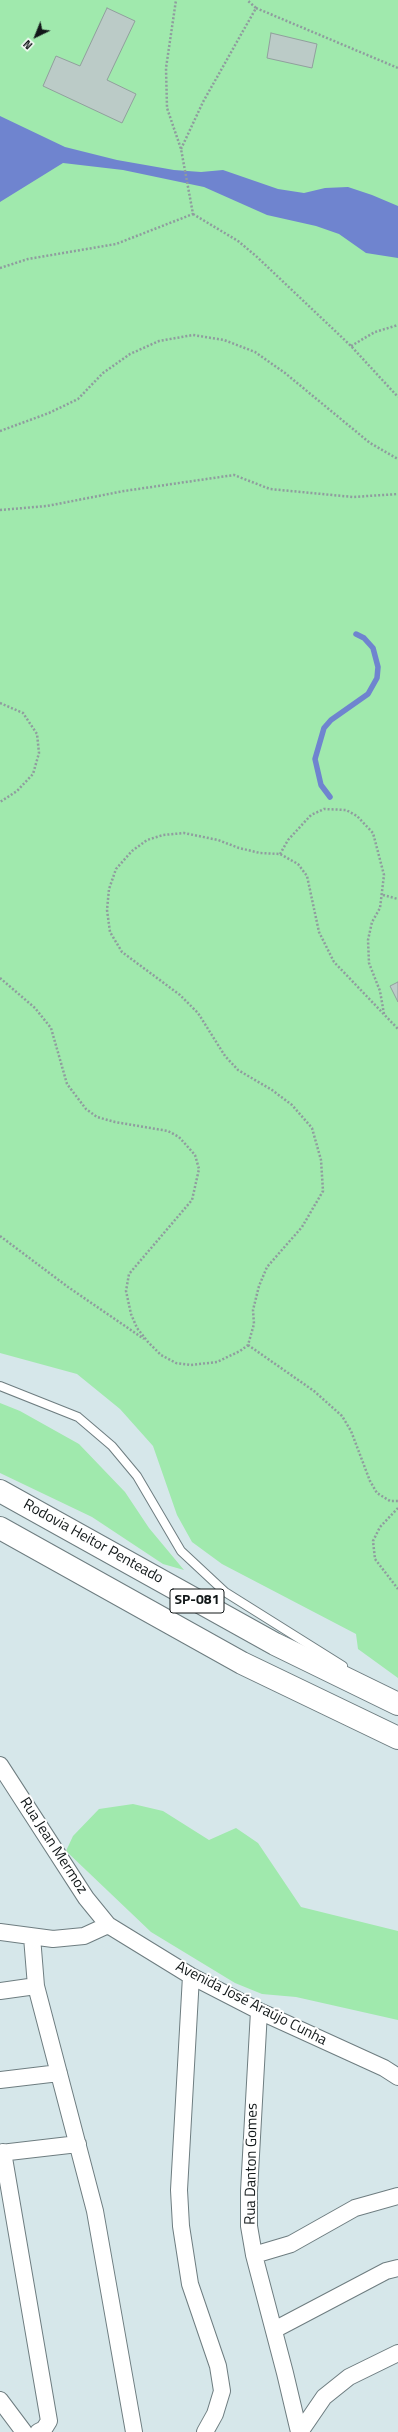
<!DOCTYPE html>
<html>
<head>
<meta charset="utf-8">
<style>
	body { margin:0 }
	#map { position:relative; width:398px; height:2432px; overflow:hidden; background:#d6e7ea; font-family:"Titillium Web",sans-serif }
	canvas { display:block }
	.north { position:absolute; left:16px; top:16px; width:40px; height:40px; -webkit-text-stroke:3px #fff; paint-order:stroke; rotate:223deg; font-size:11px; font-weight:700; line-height:16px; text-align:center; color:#121819 }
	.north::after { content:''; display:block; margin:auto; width:14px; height:18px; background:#121819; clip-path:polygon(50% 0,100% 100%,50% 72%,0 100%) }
</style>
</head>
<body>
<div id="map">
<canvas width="398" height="2432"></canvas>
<div class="north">N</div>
</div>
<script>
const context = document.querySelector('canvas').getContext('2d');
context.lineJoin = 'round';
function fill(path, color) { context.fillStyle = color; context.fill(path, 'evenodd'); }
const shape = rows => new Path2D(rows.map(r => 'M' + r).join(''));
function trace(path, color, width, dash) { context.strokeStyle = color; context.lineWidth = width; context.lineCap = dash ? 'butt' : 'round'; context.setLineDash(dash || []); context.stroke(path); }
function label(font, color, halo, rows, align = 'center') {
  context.font = font + ' "Titillium Web",sans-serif'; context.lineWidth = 4; context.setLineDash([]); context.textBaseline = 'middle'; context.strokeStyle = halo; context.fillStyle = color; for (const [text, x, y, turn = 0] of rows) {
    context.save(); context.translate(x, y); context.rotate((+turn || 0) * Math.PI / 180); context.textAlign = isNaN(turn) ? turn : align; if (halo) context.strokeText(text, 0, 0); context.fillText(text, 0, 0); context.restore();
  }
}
fill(shape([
	[0,0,398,0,398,1678,358,1649,356,1634,222,1564,192,1542,177,1515,153,1446,120,1409,77,1374,0,1353],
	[0,1403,20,1411,79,1444,125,1492,149,1528,184,1570,163,1564,92,1517,0,1473],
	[133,1804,163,1811,209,1840,236,1828,258,1843,301,1907,398,1931,398,2020,296,1997,262,1994,235,1983,151,1932,66,1851,73,1836,99,1809]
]), '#a0e9ad');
fill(shape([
	[0,116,65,147,117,160,174,170,201,172,223,170,278,189,304,193,325,188,348,187,372,195,398,206,398,258,366,253,339,234,316,226,267,215,204,187,123,170,63,163,0,202]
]), '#6f84cf');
trace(shape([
	[330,797,321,785,315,759,324,728,331,720,368,694,377,678,378,667,373,648,364,638,356,634]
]), '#6f84cf', 5.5);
const building = shape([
	[107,8,135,21,107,80,136,94,122,123,43,86,56,56,80,66,107,8],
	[271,33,317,44,312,68,267,58,271,33],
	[398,982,398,1002,390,986,398,982]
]);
fill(building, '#bbcbc7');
trace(building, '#91a09d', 1);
const lane = shape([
	[0,1386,78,1417,112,1446,137,1476,181,1551,225,1592,343,1666]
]);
const street = shape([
	[0,1765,86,1898,108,1925,191,1976,259,2011,384,2068,398,2077],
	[0,1932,53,1939,84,1936,108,1925],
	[32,1937,36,1986,95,2211,134,2432],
	[191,1976,179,2190,181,2226,190,2284,218,2366,222,2391,215,2414,205,2432],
	[0,1991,36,1986],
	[259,2011,249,2191,249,2226,254,2255,285,2373,299,2432],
	[0,2080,59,2073],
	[3,2152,49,2421,44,2429,38,2432],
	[0,2153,78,2144],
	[254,2255,291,2244,355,2208,398,2196],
	[274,2330,386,2271,398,2268],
	[0,2400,24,2432],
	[300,2432,324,2397,349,2377,398,2353]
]);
const primary = shape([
	[0,1491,275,1644,398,1704],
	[0,1528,242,1663,398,1738]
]);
trace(lane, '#6e7d80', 10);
trace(street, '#6e7d80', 18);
trace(primary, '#6e7d80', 24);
trace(shape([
	[256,8,398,68],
	[181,149,203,102,256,8,247,0],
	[193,214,238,241,256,256,351,346,398,397],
	[0,268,28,259,116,244,193,214,181,149,167,108,166,68,176,0],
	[351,346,375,332,398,325],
	[0,431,49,413,78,399,103,373,130,354,159,341,193,335,224,340,255,352,285,373,370,443,398,459],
	[0,510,47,506,124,491,234,475,270,489,353,497,398,494],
	[0,703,23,713,37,734,39,753,33,774,17,791,0,802],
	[280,854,288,840,311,815,324,809,346,810,357,816,373,833,384,875,380,908,372,922,368,940,369,963,380,991,384,1014],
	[383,895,398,899],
	[0,978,35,1008,51,1028,67,1084,86,1109,97,1117,115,1122,168,1131,179,1137,195,1155,199,1169,192,1200,129,1274,126,1291,131,1314,137,1328,148,1342,161,1355,176,1363,191,1365,217,1362,240,1351,248,1345,254,1324,253,1310,259,1286,267,1267,302,1227,323,1191,321,1160,312,1128,292,1105,272,1090,238,1070,225,1056,198,1013,180,995,122,952,110,932,107,910,109,889,116,869,132,851,147,840,163,835,184,833,218,840,239,848,260,853,280,854,298,864,307,876,319,932,334,962,398,1029],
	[0,1236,68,1287,144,1339],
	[248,1345,314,1391,342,1416,351,1431,370,1481,377,1493,390,1501,398,1501],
	[398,1508,380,1527,373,1541,375,1559,398,1589]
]), '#8f9c9e', 2.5, [2, 2]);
trace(lane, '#fff', 8);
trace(street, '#fff', 16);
trace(primary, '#fff', 22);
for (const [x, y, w] of [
	[197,1601,54]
]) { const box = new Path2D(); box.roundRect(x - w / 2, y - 12, w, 24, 3); context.fillStyle = '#fff'; context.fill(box); trace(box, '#121819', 1); }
label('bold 14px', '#121819', null, [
	["SP-081",197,1601]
]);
label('15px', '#121819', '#fff', [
	["Rodovia Heitor Penteado",93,1542,29],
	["Rua Jean Mermoz",53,1846,57],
	["Avenida José Araújo Cunha",251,2004,27],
	["Rua Danton Gomes",252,2164,-89]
]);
</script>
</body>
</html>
